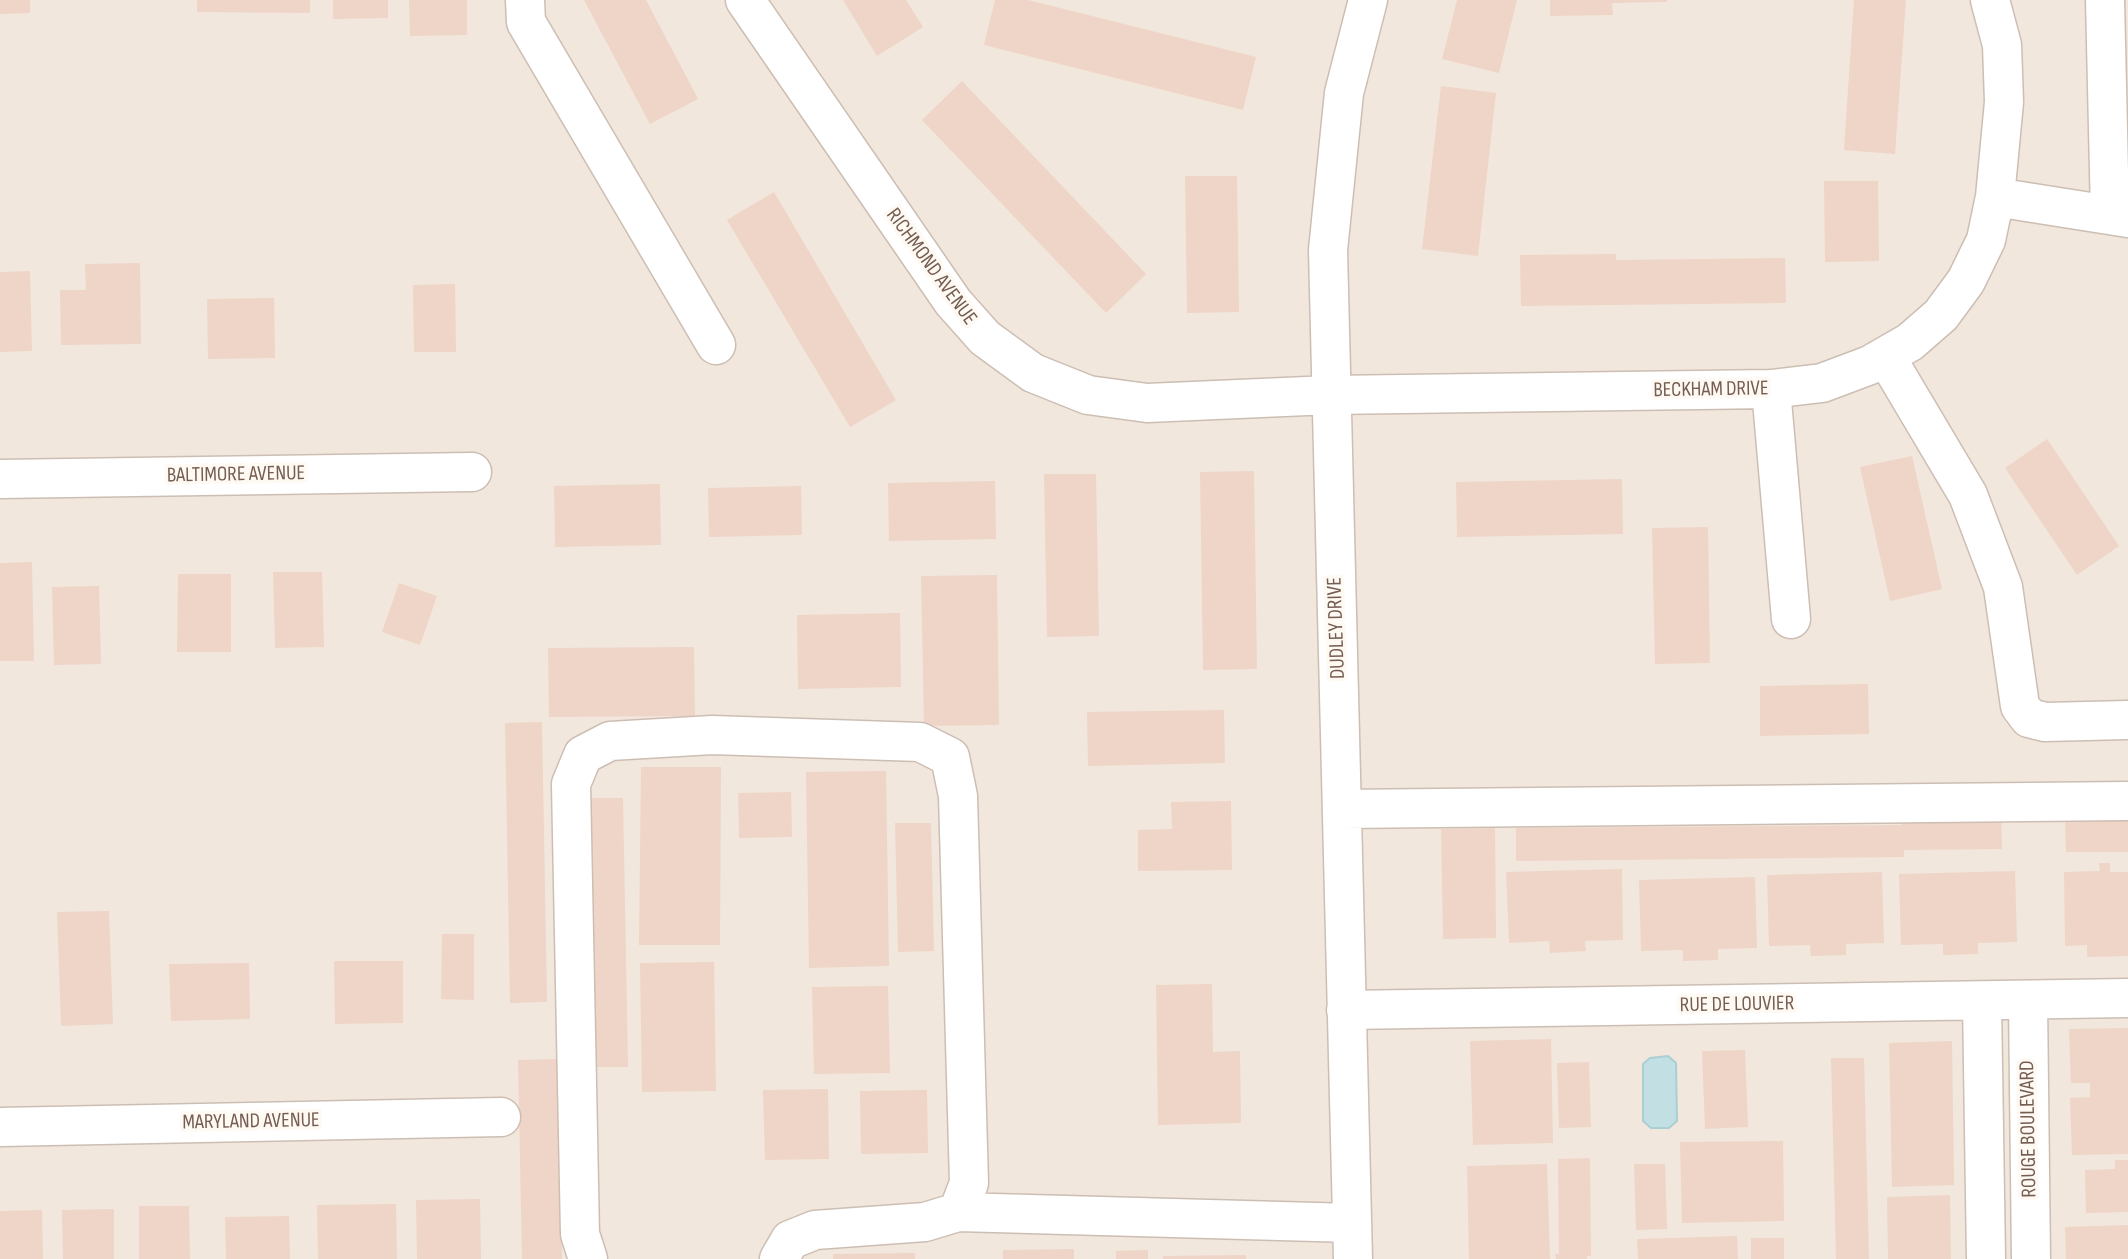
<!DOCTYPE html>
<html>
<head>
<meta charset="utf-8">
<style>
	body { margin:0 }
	canvas { display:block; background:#fbf5ed }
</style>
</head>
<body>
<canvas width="2128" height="1259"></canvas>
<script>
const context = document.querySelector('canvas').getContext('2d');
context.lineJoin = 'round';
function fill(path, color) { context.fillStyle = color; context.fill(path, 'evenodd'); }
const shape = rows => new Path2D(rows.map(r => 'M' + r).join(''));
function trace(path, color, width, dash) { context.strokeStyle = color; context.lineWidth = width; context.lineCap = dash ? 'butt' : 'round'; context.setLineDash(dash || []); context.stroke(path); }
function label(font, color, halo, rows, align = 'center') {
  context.font = font + ' "Sofia Sans Condensed",sans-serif'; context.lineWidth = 7; context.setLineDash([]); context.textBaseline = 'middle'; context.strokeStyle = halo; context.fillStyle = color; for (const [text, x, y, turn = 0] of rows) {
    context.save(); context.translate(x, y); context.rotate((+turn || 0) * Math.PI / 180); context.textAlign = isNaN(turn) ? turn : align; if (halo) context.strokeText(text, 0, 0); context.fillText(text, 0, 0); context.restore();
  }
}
fill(shape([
	[0,0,2128,0,2128,1259,0,1259]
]), '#f2e7dc');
const water = shape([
	[1668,1056,1676,1063,1677,1121,1669,1128,1651,1128,1643,1121,1643,1064,1650,1058,1668,1056]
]);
fill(water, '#c2e0e4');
trace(water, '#a9cfd5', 2);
fill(shape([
	[0,0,30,0,30,13,0,14],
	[197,0,310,0,310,13,197,12],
	[333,0,388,0,388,18,333,19],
	[409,0,467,0,467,35,410,36],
	[584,0,646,0,698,99,650,124],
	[843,0,906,0,923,27,877,56],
	[995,0,1028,0,1256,57,1243,110,984,45],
	[1457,0,1517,0,1499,73,1442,59],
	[1550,0,1667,0,1667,2,1612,3,1613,15,1550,16],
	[1854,0,1906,0,1895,154,1844,150],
	[962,81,1146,274,1106,313,922,120],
	[1441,86,1496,93,1478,256,1422,249],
	[1185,176,1237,176,1239,312,1187,313],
	[1824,181,1878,181,1879,261,1825,262],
	[774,192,896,400,850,427,727,220],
	[1616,254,1616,260,1785,258,1786,303,1521,306,1520,255],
	[140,263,141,344,61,345,60,290,86,290,85,264],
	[30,271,32,351,0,352,0,272],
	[455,284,456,352,414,352,413,285],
	[274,298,275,358,208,359,207,299],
	[2047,439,2119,546,2077,575,2005,468],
	[1912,456,1942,589,1890,601,1860,467],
	[1254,471,1257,669,1203,670,1200,472],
	[1044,474,1096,474,1099,636,1047,637],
	[1622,479,1623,534,1457,537,1456,482],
	[995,481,996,539,889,541,888,483],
	[660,484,661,545,555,547,554,486],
	[801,486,802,535,709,537,708,488],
	[1708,527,1710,663,1655,664,1652,528],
	[32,562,34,661,0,661,0,563],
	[273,572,322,572,324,647,275,648],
	[178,574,231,574,231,652,177,652],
	[997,575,999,725,924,726,921,576],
	[399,583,437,596,420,645,382,632],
	[99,586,101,664,54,665,52,587],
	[900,613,901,687,798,689,797,615],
	[694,647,695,716,549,717,548,648],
	[1868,684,1869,734,1760,736,1760,686],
	[1224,710,1225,763,1088,766,1087,712],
	[542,722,547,1002,510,1003,505,723],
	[641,767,721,767,720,945,639,945],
	[886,771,889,966,809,968,806,772],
	[791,792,792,837,739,838,738,793],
	[589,798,623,798,628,1067,594,1067],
	[1231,801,1232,870,1138,871,1138,830,1172,829,1171,802],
	[2001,817,2002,849,1904,850,1904,857,1516,861,1516,828,1902,825,1903,818],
	[2128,820,2128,852,2066,852,2065,821],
	[895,823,931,823,934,951,898,952],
	[1495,828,1496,938,1443,939,1441,829],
	[2099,863,2110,863,2110,872,2128,872,2128,956,2087,957,2087,945,2065,946,2064,872,2100,871],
	[1622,869,1623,940,1585,941,1586,951,1550,953,1549,941,1509,943,1506,872],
	[2015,871,2017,942,1978,943,1978,954,1943,955,1943,944,1901,945,1899,874],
	[1882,872,1884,943,1846,944,1846,955,1811,956,1810,945,1769,946,1767,875],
	[1755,877,1757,948,1718,949,1718,960,1683,961,1683,950,1641,951,1639,880],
	[109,911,113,1024,61,1026,57,912],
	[442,934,474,934,474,1000,441,999],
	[334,961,403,961,403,1023,335,1024],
	[714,962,716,1091,642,1092,640,963],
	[249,963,250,1019,171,1021,169,964],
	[1212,984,1213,1052,1240,1051,1241,1123,1158,1125,1156,985],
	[888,986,890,1073,814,1074,812,987],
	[2128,1028,2128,1154,2072,1155,2070,1098,2090,1097,2090,1083,2071,1083,2069,1029],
	[1551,1039,1553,1143,1473,1145,1470,1041],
	[1952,1041,1954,1185,1892,1187,1889,1043],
	[1745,1050,1748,1127,1705,1129,1702,1051],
	[1831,1058,1864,1058,1869,1259,1836,1259],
	[558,1059,562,1259,522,1259,518,1060],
	[1589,1062,1591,1127,1559,1128,1557,1063],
	[828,1089,829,1159,765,1160,763,1090],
	[927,1090,928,1153,861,1154,860,1091],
	[1783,1141,1784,1221,1682,1223,1680,1142],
	[1590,1158,1591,1256,1587,1256,1587,1259,1556,1259,1555,1254,1559,1254,1558,1159],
	[2115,1160,2128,1160,2128,1212,2086,1213,2085,1170,2115,1169],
	[1547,1164,1550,1259,1469,1259,1467,1166],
	[1634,1164,1665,1164,1667,1229,1636,1230],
	[1950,1195,1951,1259,1888,1259,1887,1197],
	[480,1199,481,1259,417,1259,416,1200],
	[396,1204,397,1259,318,1259,317,1205],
	[139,1206,189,1206,190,1259,139,1259],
	[114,1209,114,1259,63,1259,62,1210],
	[42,1210,43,1259,0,1259,0,1211],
	[289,1216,290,1259,226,1259,225,1217],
	[2128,1225,2128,1259,2066,1259,2065,1227],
	[1737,1236,1738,1259,1638,1259,1637,1239],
	[1751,1238,1784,1238,1784,1259,1751,1259],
	[1074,1249,1074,1259,1003,1259,1003,1250],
	[1148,1250,1148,1259,1116,1259,1116,1251],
	[915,1253,915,1259,833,1259,833,1254],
	[1246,1255,1246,1259,1163,1259,1163,1256]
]), '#eed5c7');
const minor = shape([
	[525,0,526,22,716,345],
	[745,0,953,302,985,338,1033,373,1088,395,1147,403,1330,395,1771,389,1822,383,1870,365,1910,342,1941,315,1966,281,1986,240,1995,197,2004,102,2002,45,1990,0],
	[2105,0,2110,215],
	[1995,197,2128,218],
	[1886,357,1968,495,2003,587,2020,706,2029,718,2045,722,2128,720],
	[1771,389,1791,619],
	[0,479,472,472],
	[1342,809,2128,801],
	[2028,1000,2031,1259],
	[1982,1001,1986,1259],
	[1346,1010,2128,998],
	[0,1127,501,1117],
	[958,1212,1352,1223],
	[588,1259,580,1234,571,784,583,755,610,741,712,735,920,742,950,757,958,796,969,1183,958,1212,925,1222,815,1230,790,1240,779,1259],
	[1353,1259,1328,250,1344,93,1368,0]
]);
trace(minor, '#cdbeb3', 41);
trace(minor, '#fff', 38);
label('21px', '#755d51', '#fef9f3', [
	["RICHMOND AVENUE",931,267,54],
	["BECKHAM DRIVE",1711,390,-1],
	["BALTIMORE AVENUE",236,475,-1],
	["DUDLEY DRIVE",1337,628,-92],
	["RUE DE LOUVIER",1737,1005,-1],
	["MARYLAND AVENUE",251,1122,-1],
	["ROUGE BOULEVARD",2029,1129,-91]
]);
</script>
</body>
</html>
